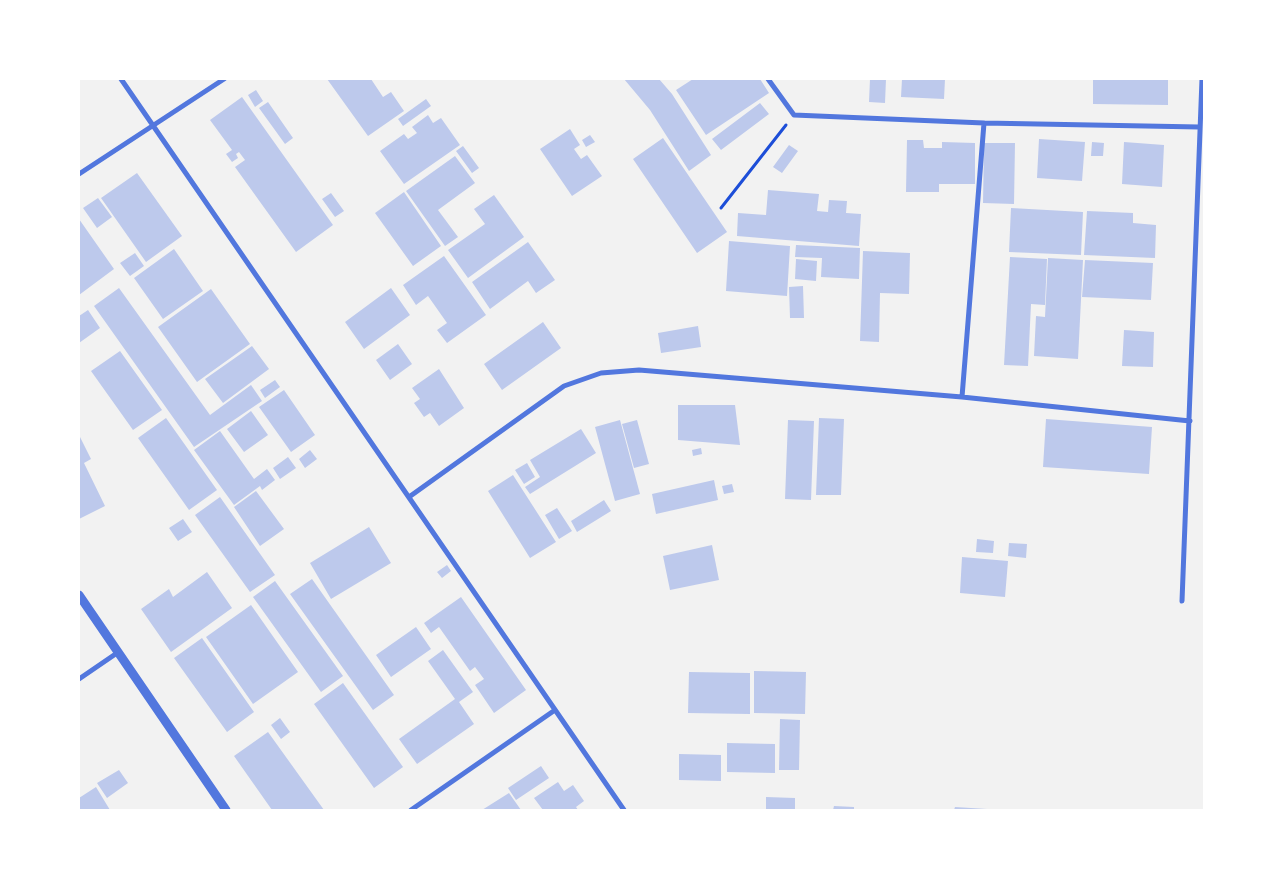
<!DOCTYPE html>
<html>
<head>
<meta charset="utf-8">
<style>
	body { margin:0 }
	#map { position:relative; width:1283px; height:889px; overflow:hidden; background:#f2f2f2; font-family:"Open Sans",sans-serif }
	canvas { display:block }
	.frame { position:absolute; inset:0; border:80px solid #fff; pointer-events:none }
</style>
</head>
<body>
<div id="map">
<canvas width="1283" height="889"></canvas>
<div class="frame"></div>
</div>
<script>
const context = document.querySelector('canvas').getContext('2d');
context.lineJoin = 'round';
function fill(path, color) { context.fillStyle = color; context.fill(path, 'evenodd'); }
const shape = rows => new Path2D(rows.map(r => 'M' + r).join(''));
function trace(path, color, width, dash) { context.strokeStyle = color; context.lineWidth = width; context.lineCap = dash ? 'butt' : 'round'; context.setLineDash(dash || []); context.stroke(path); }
fill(shape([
	[327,79,371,79,383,97,391,92,404,111,368,136],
	[624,79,659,79,672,94,711,155,689,171,650,110],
	[693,79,760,79,769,93,706,135,676,90],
	[870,79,886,79,885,103,869,102],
	[902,79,945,79,944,99,901,97],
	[1093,79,1168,79,1168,105,1093,104],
	[256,90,263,101,255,107,248,95],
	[242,97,333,225,296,252,235,167,245,160,239,152,236,154,238,158,232,162,226,154,232,150,210,120],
	[426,99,431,106,403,126,398,119],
	[268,102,293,138,285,144,259,108],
	[760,103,769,114,721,150,712,139],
	[428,115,433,123,441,118,460,145,404,184,380,151,404,134,408,139,417,133,412,127],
	[570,129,580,145,574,149,581,159,587,155,602,176,572,196,540,149],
	[590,135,595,142,586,147,582,140],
	[663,138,727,232,697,253,633,159],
	[1039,139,1085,142,1082,181,1037,178],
	[907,140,923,140,924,148,942,148,942,142,975,143,975,184,939,184,939,192,906,192],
	[1092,142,1104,143,1103,156,1091,156],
	[1124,142,1164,145,1162,187,1122,184],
	[984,143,1015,143,1014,204,983,203],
	[789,145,798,151,782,173,773,167],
	[463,146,479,168,472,173,456,151],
	[455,156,475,183,438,210,458,237,445,246,406,191],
	[137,173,182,236,146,262,101,198],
	[768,190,819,194,817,211,828,212,829,200,847,201,846,213,861,214,859,246,737,236,738,213,766,215],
	[404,192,441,246,413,266,375,213],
	[331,193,344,211,335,217,322,199],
	[494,195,524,237,468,278,448,250,485,224,474,209],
	[98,198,112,217,97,228,83,208],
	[1011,208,1083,212,1081,255,1009,252],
	[1087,211,1133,213,1133,223,1156,225,1155,258,1084,255],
	[79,219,114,269,79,295],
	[729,241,790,246,787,296,726,291],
	[528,242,555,280,536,293,528,281,490,309,472,282],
	[796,245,860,248,859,279,821,277,822,258,795,257],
	[174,249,203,291,163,319,134,278],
	[863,251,910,253,909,294,880,293,879,342,860,341],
	[135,253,144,266,130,276,120,263],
	[444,256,486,315,447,343,437,330,447,323,428,296,416,305,403,285],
	[1010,257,1047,259,1045,305,1031,304,1028,366,1004,365],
	[1048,258,1083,260,1078,359,1034,356,1036,316,1045,317],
	[796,259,817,261,816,281,795,279],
	[1085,260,1153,263,1151,300,1082,297],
	[803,286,804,318,790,318,789,287],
	[119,288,210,415,251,385,262,401,194,447,94,306],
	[391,288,410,315,364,349,345,322],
	[211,289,250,344,197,382,158,327],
	[88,310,100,328,79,343,79,316],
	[543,322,561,348,502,390,484,364],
	[698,326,701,347,661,353,658,333],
	[1124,330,1154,332,1153,367,1122,366],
	[398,344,412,364,390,380,376,360],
	[252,346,269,369,223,403,205,379],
	[120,351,162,410,133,430,91,371],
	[439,369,464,408,439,426,430,413,424,417,414,403,420,399,412,388],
	[275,380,280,387,265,398,260,390],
	[284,390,315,435,291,452,259,407],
	[678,405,735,405,740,445,678,440],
	[251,411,268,435,244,452,227,429],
	[166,418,217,490,189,510,138,438],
	[819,418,844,419,841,495,816,495],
	[1046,419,1152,427,1149,474,1043,467],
	[620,420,640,494,615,501,595,427],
	[637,420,649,464,634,468,622,424],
	[788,420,814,421,811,500,785,499],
	[581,429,596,453,530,494,525,487,540,477,530,460],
	[220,431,254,479,267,469,275,480,262,490,260,486,234,505,194,450],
	[79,435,91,459,84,463,105,506,79,519],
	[701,448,702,454,693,456,692,450],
	[310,450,317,459,305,468,299,459],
	[288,457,296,468,280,479,273,468],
	[527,463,535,477,524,484,515,470],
	[513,475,556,542,530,558,488,491],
	[714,480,718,500,656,514,652,494],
	[732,484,734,492,724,494,722,486],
	[256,491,284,529,260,546,234,507],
	[220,497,275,575,250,592,195,515],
	[604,500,611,511,577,532,571,521],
	[557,508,572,531,559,539,545,515],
	[183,519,192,532,178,541,169,528],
	[369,527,391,563,331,599,310,563],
	[977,539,994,541,993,553,976,552],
	[1009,543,1027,544,1026,558,1008,556],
	[712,545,719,580,670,590,663,556],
	[962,557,1008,561,1005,597,960,593],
	[447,565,451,571,442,578,437,572],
	[207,572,232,608,171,652,141,609,169,589,173,597],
	[312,579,394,695,373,710,290,594],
	[275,581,343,676,321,692,253,597],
	[461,597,526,690,494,713,475,685,484,679,475,667,470,671,439,627,431,633,424,623],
	[251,605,298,672,253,704,206,637],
	[416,627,431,649,391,677,376,655],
	[202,638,254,712,227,732,174,658],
	[443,650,473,692,459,702,474,724,417,764,399,739,455,699,428,661],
	[754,671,806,672,805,714,754,713],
	[689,672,750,673,750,714,688,713],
	[343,683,403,767,374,788,314,704],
	[280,718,290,732,281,739,271,725],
	[780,719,800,720,799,770,779,770],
	[268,732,324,810,272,810,234,756],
	[727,743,775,744,775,773,727,772],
	[679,754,721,755,721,781,679,780],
	[541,766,549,778,516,800,508,788],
	[119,770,128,783,107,798,97,783],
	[558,782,564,791,573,785,584,801,576,807,578,810,543,810,534,798],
	[96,787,110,810,79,810,79,798],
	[509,793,521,810,482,810],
	[766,797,795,798,795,810,766,810],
	[834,806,854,807,854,810,833,810],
	[955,807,987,809,987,810,954,810]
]), '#bdc9ec');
trace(shape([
	[721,208,786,125]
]), '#1d4ed8', 3);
trace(shape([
	[121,79,624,810],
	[768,79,794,115,984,123,1199,127],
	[79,174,224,79],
	[962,397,984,123],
	[409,497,564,386,601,373,639,370,962,397,1190,421],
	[1182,601,1202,79],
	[79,679,117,653],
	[411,810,555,710]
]), '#5277de', 5);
trace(shape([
	[79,595,226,810]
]), '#5277de', 9);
</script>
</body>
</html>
